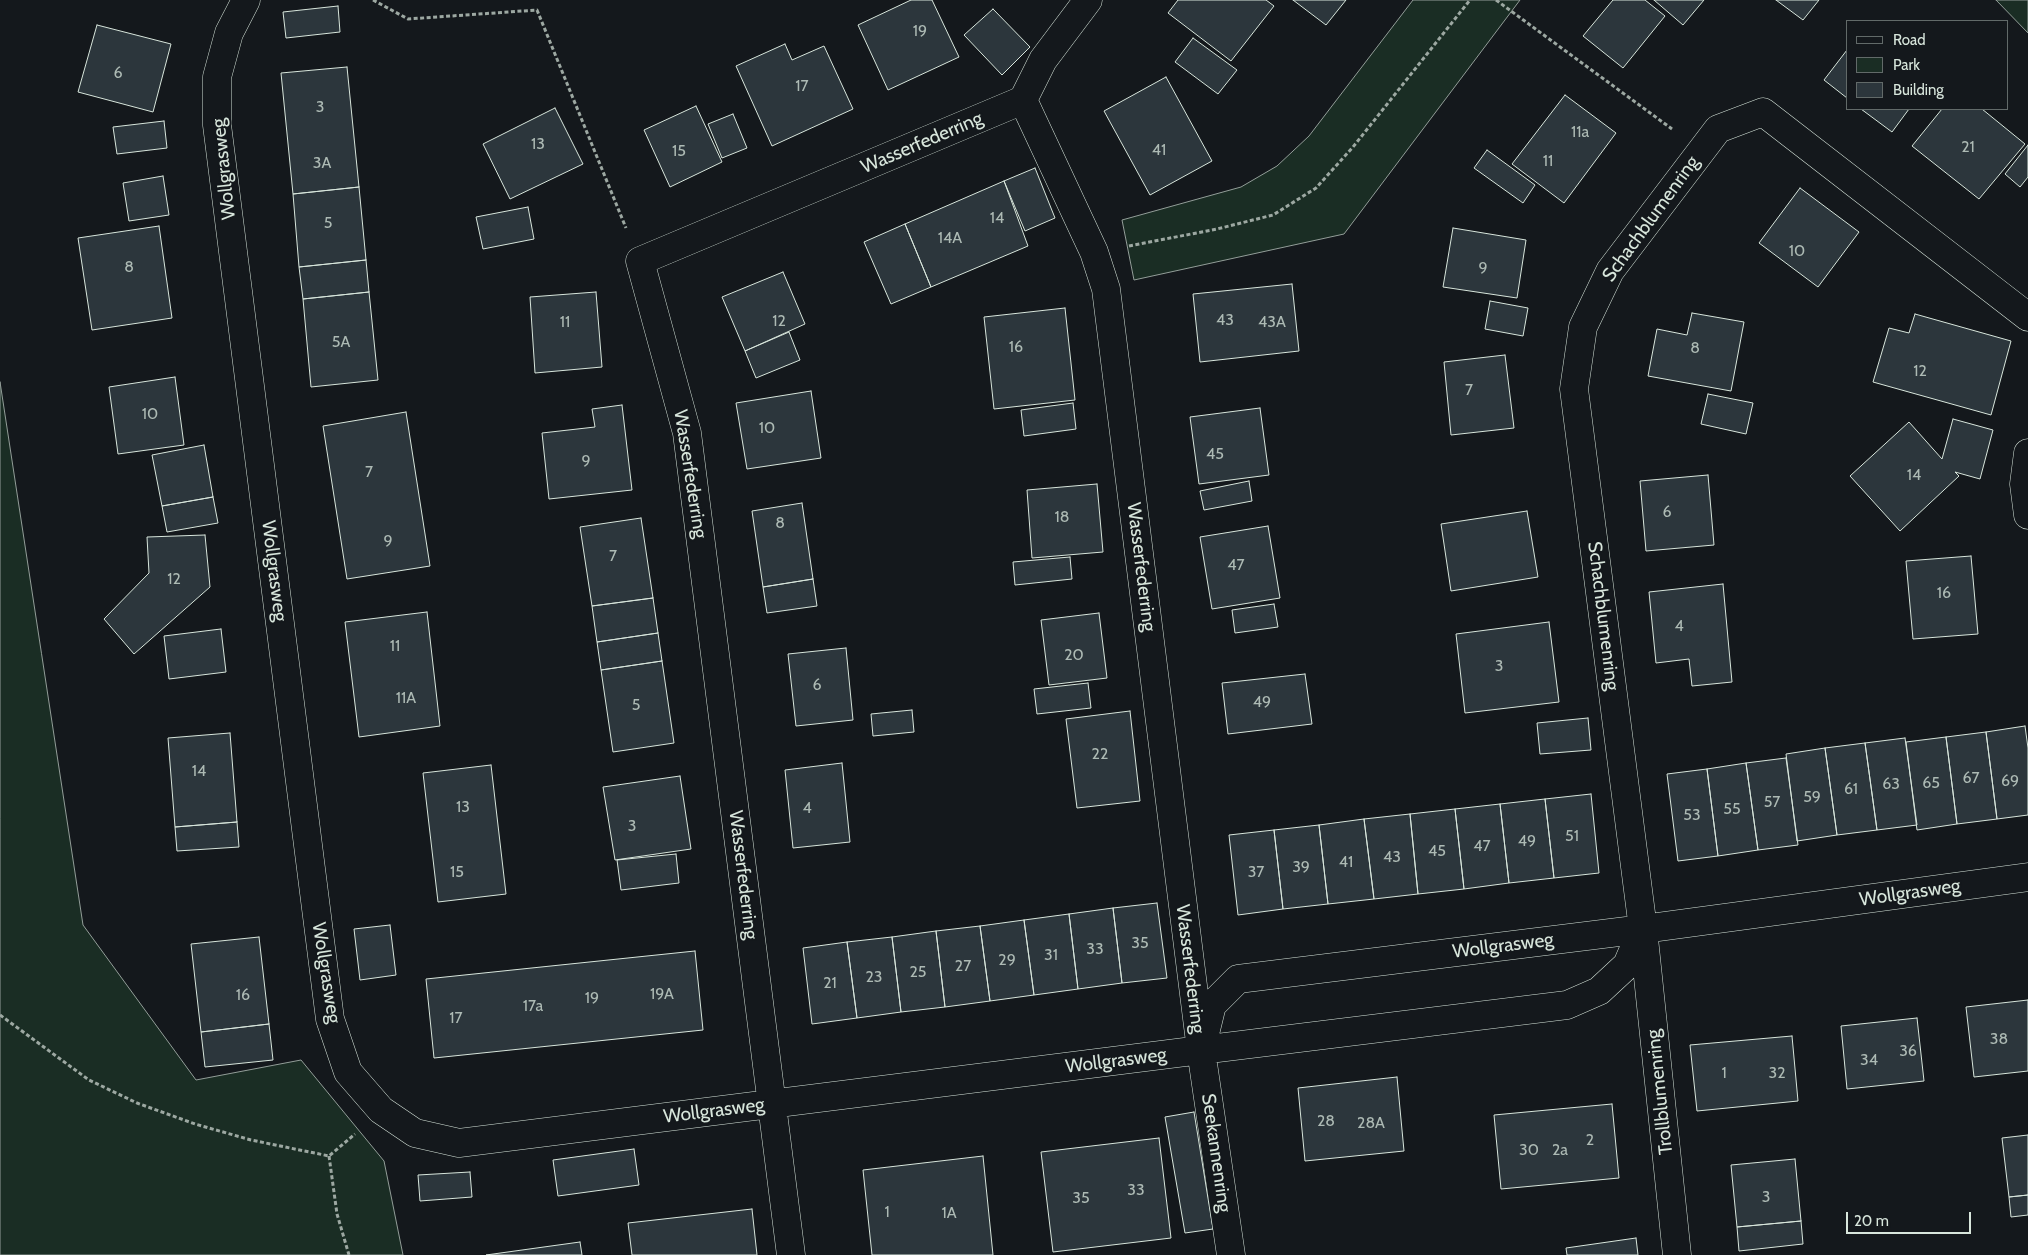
<!DOCTYPE html>
<html>
<head>
<meta charset="utf-8">
<style>
	body { margin:0 }
	#map { position:relative; width:2028px; height:1255px; overflow:hidden; background:#14181c; font-family:Cabin,sans-serif }
	canvas { display:block }
	.legend { position:absolute; left:1846px; top:20px; width:162px; height:90px; box-sizing:border-box; background:#14181c; border:1px solid #626a69; margin:0; padding:6px 9px; list-style:none; font-size:15px; color:#d8e6dc }
	.legend li { display:flex; align-items:center; gap:10px; height:25px }
	.legend b { width:25px; border:1px solid #626a69 }
	.scale { position:absolute; left:1846px; top:1212px; width:125px; height:22px; box-sizing:border-box; border:2px solid #d8e6dc; border-top:0; padding-left:6px; font-size:15px; line-height:18px; white-space:nowrap; color:#d8e6dc; -webkit-text-stroke:4px #14181c; paint-order:stroke }
</style>
</head>
<body>
<div id="map">
<canvas width="2028" height="1255"></canvas>
<ul class="legend">
<li><b style="height:6px;background:#14181c"></b>Road</li>
<li><b style="height:14px;background:#1a2d24"></b>Park</li>
<li><b style="height:14px;background:#2c363c"></b>Building</li>
</ul>
<div class="scale">20 m</div>
</div>
<script>
const context = document.querySelector('canvas').getContext('2d');
context.lineJoin = 'round';
function fill(path, color) { context.fillStyle = color; context.fill(path, 'evenodd'); }
const shape = rows => new Path2D(rows.map(r => 'M' + r).join(''));
function trace(path, color, width, dash) { context.strokeStyle = color; context.lineWidth = width; context.lineCap = dash ? 'butt' : 'round'; context.setLineDash(dash || []); context.stroke(path); }
function label(font, color, halo, rows, align = 'center') {
  context.font = font + ' Cabin,sans-serif'; context.lineWidth = 4; context.setLineDash([]); context.textBaseline = 'middle'; context.strokeStyle = halo; context.fillStyle = color; for (const [text, x, y, turn = 0] of rows) {
    context.save(); context.translate(x, y); context.rotate((+turn || 0) * Math.PI / 180); context.textAlign = isNaN(turn) ? turn : align; if (halo) context.strokeText(text, 0, 0); context.fillText(text, 0, 0); context.restore();
  }
}
const green = shape([
	[1413,0,1520,0,1344,234,1134,280,1122,220,1241,187,1277,166,1309,136,1413,0],
	[1996,0,2028,0,2028,33,1996,0],
	[0,382,83,925,196,1080,301,1060,384,1161,403,1255,0,1255,0,382]
]);
fill(green, '#1a2d24');
trace(green, '#939e99', 1);
const building = shape([
	[911,0,932,0,959,57,888,90,858,25,911,0],
	[1178,0,1266,0,1274,6,1231,61,1168,13,1178,0],
	[1293,0,1346,0,1326,25,1293,0],
	[1613,0,1645,0,1665,16,1623,68,1583,36,1613,0],
	[1654,0,1704,0,1683,25,1654,0],
	[1776,0,1819,0,1803,20,1776,0],
	[338,6,340,32,286,38,283,12,338,6],
	[993,9,1030,47,1002,75,964,35,993,9],
	[97,25,171,44,153,112,78,92,97,25],
	[1193,38,1237,70,1218,94,1175,62,1193,38],
	[785,44,792,60,824,46,853,109,772,146,736,66,785,44],
	[1847,50,1847,98,1824,80,1847,50],
	[347,67,359,187,293,194,281,73,347,67],
	[1166,77,1212,161,1150,195,1104,111,1166,77],
	[1565,95,1616,133,1564,203,1512,164,1565,95],
	[696,106,722,162,670,187,644,130,696,106],
	[555,108,583,164,510,199,483,144,555,108],
	[1861,109,1909,109,1892,132,1861,109],
	[1942,109,1982,109,2025,144,1979,199,1912,146,1942,109],
	[733,114,747,148,722,158,708,124,733,114],
	[164,121,167,148,117,154,113,127,164,121],
	[2028,145,2028,177,2020,187,2005,174,2028,145],
	[1487,150,1535,185,1523,203,1474,168,1487,150],
	[1035,168,1055,218,1025,231,1004,181,1035,168],
	[163,176,169,215,129,221,123,183,163,176],
	[1004,181,1028,246,931,287,905,224,1004,181],
	[359,187,366,260,299,267,293,194,359,187],
	[1800,188,1859,232,1818,287,1759,243,1800,188],
	[528,207,534,239,483,249,476,217,528,207],
	[905,224,931,287,891,304,864,242,905,224],
	[159,226,172,318,92,330,78,238,159,226],
	[1453,228,1526,240,1517,298,1443,287,1453,228],
	[366,260,369,292,303,299,299,267,366,260],
	[783,272,805,324,745,351,722,297,783,272],
	[1292,284,1299,351,1200,362,1193,294,1292,284],
	[369,292,378,380,311,387,303,299,369,292],
	[596,292,602,367,535,373,530,297,596,292],
	[1490,301,1528,308,1523,336,1485,329,1490,301],
	[1065,308,1075,400,994,409,984,317,1065,308],
	[1692,313,1744,322,1731,391,1648,376,1657,329,1687,335,1692,313],
	[1915,314,2011,341,1991,415,1873,382,1889,328,1909,333,1915,314],
	[789,332,800,360,756,378,745,351,789,332],
	[1505,355,1514,428,1451,435,1444,362,1505,355],
	[175,377,184,445,118,454,109,387,175,377],
	[811,391,821,458,747,469,736,403,811,391],
	[1708,394,1753,403,1746,434,1701,424,1708,394],
	[1073,403,1076,429,1024,436,1021,410,1073,403],
	[622,405,632,490,549,499,542,433,595,427,592,409,622,405],
	[1260,408,1269,475,1199,484,1190,417,1260,408],
	[406,412,430,566,347,579,323,426,406,412],
	[1953,419,1993,430,1980,479,1955,472,1959,476,1900,531,1850,476,1909,422,1942,459,1953,419],
	[204,445,213,497,162,506,152,455,204,445],
	[1708,475,1714,545,1646,551,1640,481,1708,475],
	[1249,481,1252,501,1204,510,1200,491,1249,481],
	[1097,484,1103,552,1032,558,1027,490,1097,484],
	[213,497,218,523,167,532,162,506,213,497],
	[802,503,813,579,763,587,752,511,802,503],
	[1527,511,1538,577,1451,591,1441,524,1527,511],
	[641,518,653,598,592,606,580,527,641,518],
	[1268,526,1280,598,1212,609,1200,537,1268,526],
	[205,535,210,587,134,654,104,619,149,573,147,537,205,535],
	[1971,556,1978,634,1913,639,1906,561,1971,556],
	[1070,557,1072,579,1015,585,1013,562,1070,557],
	[813,579,817,606,767,613,763,587,813,579],
	[1723,584,1732,682,1692,686,1689,659,1656,663,1649,592,1723,584],
	[653,598,658,633,597,642,592,606,653,598],
	[1274,604,1278,627,1235,633,1232,610,1274,604],
	[427,612,440,726,359,737,345,622,427,612],
	[1099,613,1107,678,1049,685,1041,620,1099,613],
	[1549,622,1559,702,1465,713,1456,634,1549,622],
	[221,629,226,672,169,679,164,636,221,629],
	[658,633,662,661,601,670,597,642,658,633],
	[846,648,853,720,796,726,788,654,846,648],
	[662,661,674,743,613,752,601,670,662,661],
	[1305,674,1312,724,1228,734,1222,683,1305,674],
	[1088,683,1091,708,1037,714,1034,689,1088,683],
	[912,710,914,732,873,736,871,714,912,710],
	[1130,711,1140,801,1077,808,1066,719,1130,711],
	[1588,718,1591,750,1540,754,1537,723,1588,718],
	[2025,726,2028,748,2028,815,1997,819,1986,732,2025,726],
	[1986,732,1997,819,1957,824,1946,737,1986,732],
	[230,733,237,822,175,827,168,738,230,733],
	[1946,737,1957,824,1917,830,1906,742,1946,737],
	[1905,738,1917,825,1877,830,1865,743,1905,738],
	[1865,743,1877,830,1837,835,1825,748,1865,743],
	[1825,748,1837,835,1797,841,1786,754,1825,748],
	[1786,758,1798,845,1758,850,1746,763,1786,758],
	[842,763,850,842,793,848,785,770,842,763],
	[1746,763,1758,850,1718,856,1707,769,1746,763],
	[491,765,506,894,438,902,423,773,491,765],
	[1707,769,1718,856,1678,861,1667,774,1707,769],
	[680,776,691,849,615,860,603,787,680,776],
	[1591,794,1599,873,1554,878,1545,799,1591,794],
	[1545,799,1554,878,1509,883,1500,804,1545,799],
	[1500,804,1509,883,1464,889,1455,809,1500,804],
	[1455,809,1464,889,1418,894,1410,814,1455,809],
	[1410,814,1418,894,1374,899,1364,819,1410,814],
	[1364,819,1374,899,1328,904,1319,825,1364,819],
	[237,822,239,847,177,851,175,827,237,822],
	[1319,825,1328,904,1283,909,1274,830,1319,825],
	[1274,830,1283,909,1238,915,1229,835,1274,830],
	[676,854,679,883,621,890,617,860,676,854],
	[1157,903,1167,978,1122,983,1113,908,1157,903],
	[1113,908,1122,983,1078,989,1069,914,1113,908],
	[1069,914,1078,989,1034,995,1024,920,1069,914],
	[1024,920,1034,995,990,1001,980,926,1024,920],
	[390,925,396,975,360,980,354,929,390,925],
	[980,926,990,1001,945,1007,936,931,980,926],
	[936,931,945,1007,901,1012,892,937,936,931],
	[259,937,269,1024,201,1032,191,944,259,937],
	[892,937,901,1012,857,1018,847,942,892,937],
	[847,942,857,1018,812,1024,803,948,847,942],
	[695,951,703,1030,434,1058,426,979,695,951],
	[2028,1000,2028,1071,1974,1077,1966,1007,2028,1000],
	[1917,1018,1924,1081,1847,1089,1841,1026,1917,1018],
	[269,1024,273,1060,205,1067,201,1032,269,1024],
	[1792,1036,1798,1101,1697,1111,1690,1045,1792,1036],
	[1397,1077,1404,1151,1305,1161,1298,1088,1397,1077],
	[1612,1104,1619,1178,1501,1189,1494,1115,1612,1104],
	[1194,1112,1213,1229,1185,1233,1165,1117,1194,1112],
	[2028,1135,2028,1195,2009,1197,2002,1138,2028,1135],
	[1159,1138,1171,1238,1053,1252,1041,1152,1159,1138],
	[634,1149,639,1185,558,1196,553,1160,634,1149],
	[983,1156,993,1255,872,1255,863,1170,983,1156],
	[1795,1159,1801,1221,1737,1227,1731,1165,1795,1159],
	[470,1172,472,1197,420,1201,418,1175,470,1172],
	[2028,1195,2028,1215,2011,1217,2009,1197,2028,1195],
	[752,1209,757,1255,632,1255,628,1223,752,1209],
	[1801,1221,1803,1244,1739,1251,1737,1227,1801,1221],
	[1636,1238,1638,1255,1567,1255,1566,1248,1636,1238],
	[580,1242,582,1255,486,1255,580,1242]
]);
fill(building, '#2c363c');
trace(building, '#d8e6dc', 1);
const minor = shape([
	[246,0,229,33,217,77,217,125,330,1019,348,1072,381,1110,415,1133,459,1143,1201,1050,1212,1005,1238,979,1643,929,2028,877],
	[1023,100,1043,60,1088,0],
	[2028,453,2024,484,2028,515],
	[1201,1050,1567,1005,1599,991,1627,965,1642,930],
	[791,1255,687,433,640,261,1023,100,1094,252,1106,289,1201,1050,1231,1255],
	[1677,1255,1643,929,1574,389,1583,327,1610,271,1718,129,1763,112,2028,317]
]);
trace(minor, '#d8e6dc', 29);
trace(shape([
	[373,0,408,19,537,10,626,228],
	[1496,0,1672,129],
	[1129,246,1217,229,1273,215,1316,188,1353,147,1470,0],
	[0,1015,89,1080,137,1103,195,1124,251,1140,329,1156,355,1134],
	[329,1156,337,1214,349,1255]
]), '#9da8a2', 3, [4, 2.5]);
trace(minor, '#14181c', 28);
label('16px', '#adbab4', null, [
	["19",920,31],
	["6",118,73],
	["17",802,86],
	["3",320,107],
	["11a",1580,132],
	["13",538,144],
	["21",1968,147],
	["41",1159,150],
	["15",679,151],
	["11",1548,161],
	["3A",322,163],
	["14",997,218],
	["5",328,223],
	["14A",950,238],
	["10",1797,251],
	["8",129,267],
	["9",1483,268],
	["43",1225,320],
	["12",779,321],
	["11",565,322],
	["43A",1272,322],
	["5A",341,342],
	["16",1016,347],
	["8",1695,348],
	["12",1920,371],
	["7",1469,390],
	["10",150,414],
	["10",767,428],
	["45",1215,454],
	["9",586,461],
	["7",369,472],
	["14",1914,475],
	["6",1667,512],
	["18",1062,517],
	["8",780,523],
	["9",388,541],
	["7",613,556],
	["47",1236,565],
	["12",174,579],
	["16",1944,593],
	["4",1679,626],
	["11",395,646],
	["20",1074,655],
	["3",1499,666],
	["6",817,685],
	["11A",406,698],
	["49",1262,702],
	["5",636,705],
	["22",1100,754],
	["14",199,771],
	["67",1971,778],
	["69",2010,781],
	["65",1931,783],
	["63",1891,784],
	["61",1851,789],
	["59",1812,797],
	["57",1772,802],
	["13",463,807],
	["4",807,808],
	["55",1732,809],
	["53",1692,815],
	["3",632,826],
	["51",1572,836],
	["49",1527,841],
	["47",1482,846],
	["45",1437,851],
	["43",1392,857],
	["41",1346,862],
	["39",1301,867],
	["15",457,872],
	["37",1256,872],
	["35",1140,943],
	["33",1095,949],
	["31",1051,955],
	["29",1007,960],
	["27",963,966],
	["25",918,972],
	["23",874,977],
	["21",830,983],
	["19A",662,994],
	["16",243,995],
	["19",592,998],
	["17a",533,1006],
	["17",456,1018],
	["38",1999,1039],
	["36",1908,1051],
	["34",1869,1060],
	["1",1724,1073],
	["32",1777,1073],
	["28",1326,1121],
	["28A",1371,1123],
	["2",1590,1140],
	["30",1529,1150],
	["2a",1560,1150],
	["33",1136,1190],
	["3",1766,1197],
	["35",1081,1198],
	["1",887,1212],
	["1A",949,1213]
]);
label('19px', '#d8e6dc', '#14181c', [
	["Wasserfederring",922,143,-23],
	["Wollgrasweg",224,169,-96],
	["Schachblumenring",1651,219,-54],
	["Wasserfederring",690,474,81],
	["Wasserfederring",1141,567,83],
	["Wollgrasweg",274,571,83],
	["Schachblumenring",1603,616,83],
	["Wasserfederring",743,875,83],
	["Wollgrasweg",1910,893,-8],
	["Wollgrasweg",1503,946,-7],
	["Wasserfederring",1190,969,83],
	["Wollgrasweg",326,973,81],
	["Wollgrasweg",1116,1061,-7],
	["Trollblumenring",1660,1092,-96],
	["Wollgrasweg",714,1111,-7],
	["Seekannenring",1216,1153,82]
]);
</script>
</body>
</html>
